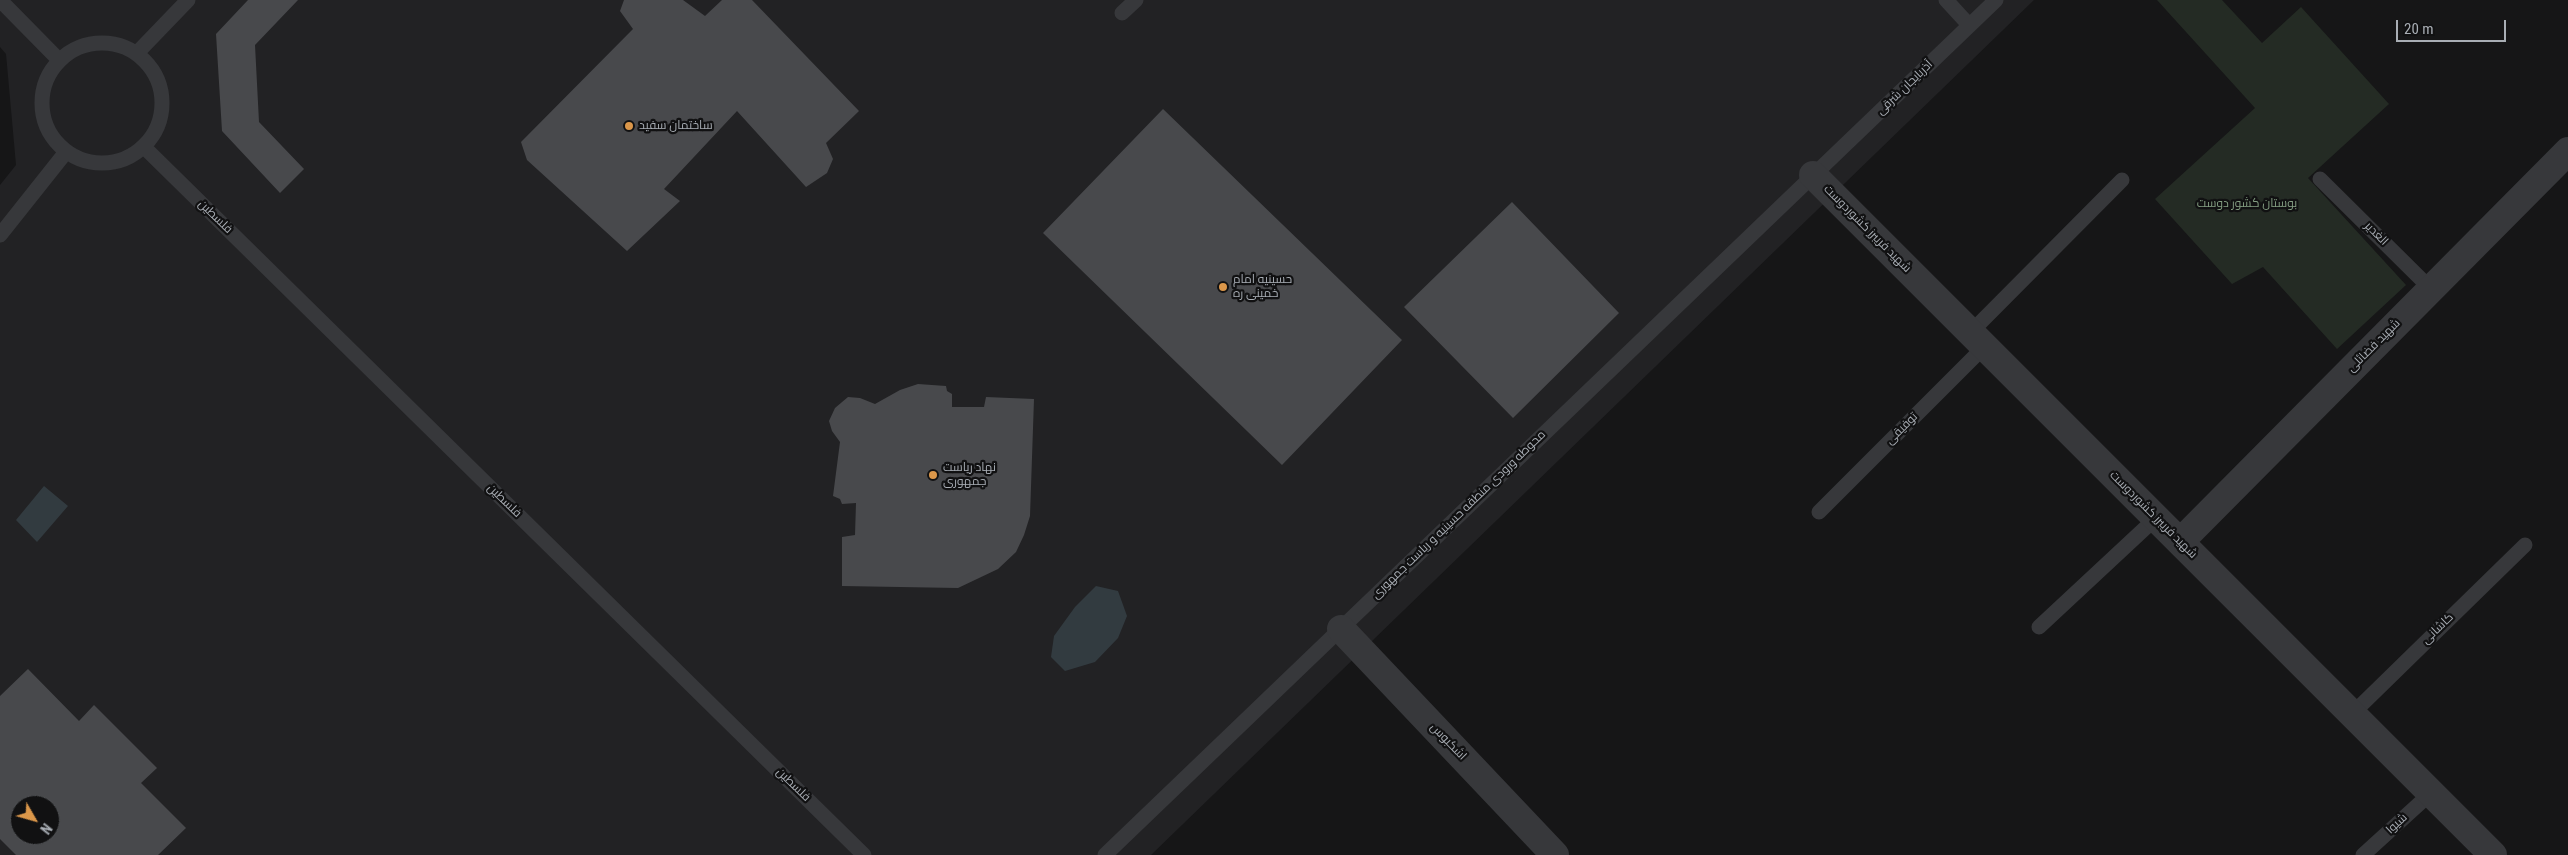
<!DOCTYPE html>
<html>
<head>
<meta charset="utf-8">
<style>
	body { margin:0 }
	#map { position:relative; width:2568px; height:855px; overflow:hidden; background:#161617; font-family:"Roboto Condensed",sans-serif }
	canvas { display:block }
	.north { position:absolute; left:10px; top:795px; width:50px; height:50px; box-sizing:border-box; background:#111112; border:1px solid #4e5053; border-radius:50%; rotate:128deg; font-size:14px; font-weight:700; line-height:20px; text-align:center; color:#a9aeb5 }
	.north::after { content:''; display:block; margin:auto; width:18px; height:22px; background:#db974a; clip-path:polygon(50% 0,100% 100%,50% 72%,0 100%) }
	.scale { position:absolute; left:2396px; top:20px; width:110px; height:22px; box-sizing:border-box; border:2px solid #a9aeb5; border-top:0; padding-left:6px; font-size:15px; line-height:18px; white-space:nowrap; color:#a9aeb5; -webkit-text-stroke:4px #111112; paint-order:stroke }
</style>
</head>
<body>
<div id="map">
<canvas width="2568" height="855"></canvas>
<div class="north">N</div>
<div class="scale">20 m</div>
</div>
<script>
const context = document.querySelector('canvas').getContext('2d');
context.lineJoin = 'round';
function fill(path, color) { context.fillStyle = color; context.fill(path, 'evenodd'); }
const shape = rows => new Path2D(rows.map(r => 'M' + r).join(''));
function trace(path, color, width, dash) { context.strokeStyle = color; context.lineWidth = width; context.lineCap = dash ? 'butt' : 'round'; context.setLineDash(dash || []); context.stroke(path); }
function label(font, color, halo, rows, align = 'center') {
  context.font = font + ' "Roboto Condensed",Cairo,sans-serif'; context.lineWidth = 4.5; context.setLineDash([]); context.textBaseline = 'middle'; context.strokeStyle = halo; context.fillStyle = color; for (const [text, x, y, turn = 0] of rows) {
    context.save(); context.translate(x, y); context.rotate((+turn || 0) * Math.PI / 180); context.textAlign = isNaN(turn) ? turn : align; if (halo) context.strokeText(text, 0, 0); context.fillText(text, 0, 0); context.restore();
  }
}
fill(shape([
	[0,0,2034,0,1151,855,0,855,0,185,16,165,6,54,0,47],
	[20,805,50,805,50,835,20,835]
]), '#222224');
fill(shape([
	[2157,0,2222,0,2262,43,2301,7,2389,104,2308,178,2406,285,2337,349,2263,267,2232,284,2155,199,2255,108]
]), '#242b24');
fill(shape([
	[44,486,68,506,37,542,16,520],
	[1096,586,1118,591,1127,616,1118,638,1095,662,1065,671,1051,657,1054,636,1075,607]
]), '#323b40');
fill(shape([
	[248,0,298,0,255,45,259,122,304,169,280,193,222,131,216,34],
	[624,0,683,0,705,16,722,0,752,0,859,111,826,143,833,159,827,173,806,187,737,111,664,189,680,201,627,251,527,160,521,142,633,29,620,11],
	[1163,109,1402,340,1282,465,1043,233],
	[1512,202,1619,313,1513,418,1404,307],
	[918,384,946,386,947,391,952,394,952,407,984,407,986,397,1034,399,1030,516,1024,535,1016,552,998,569,958,588,842,586,842,537,855,535,856,503,842,504,840,499,833,496,840,442,832,431,829,421,835,408,848,397,860,398,875,404,900,390],
	[28,669,79,721,94,705,157,768,141,783,186,828,158,855,16,855,0,839,0,696],
	[20,805,50,805,50,835,20,835]
]), '#48494c');
trace(shape([
	[0,0,59,60],
	[1946,0,1969,25],
	[1122,13,1136,0],
	'42 103a60 60 0 1 1 120 0a60 60 0 1 1-120 0Z',
	[137,53,188,0],
	[144,147,864,855],
	[2320,179,2431,289],
	[0,235,66,152],
	[1971,332,2122,180],
	[1819,512,1985,346],
	[2039,627,2156,518],
	[2352,714,2525,545],
	[1105,855,1996,0],
	[2363,855,2431,793]
]), '#37383b', 15);
trace(shape([
	[1813,175,2493,855],
	[2180,542,2568,151],
	[1341,629,1555,855]
]), '#37383b', 28);
for (const [x, y, r, color] of [
	[629,126,5,"#db974a"],
	[1223,287,5,"#db974a"],
	[933,475,5,"#db974a"]
]) { const dot = new Path2D(); dot.arc(x, y, r, 0, 2 * Math.PI); context.fillStyle = color; context.fill(dot); trace(dot, '#111112', 2); }
label('12px', '#a9aeb5', '#111112', [
	["آذربایجان شرقی",1905,88,-44],
	["فلسطین",215,217,44],
	["شهید فریبرز کشوردوست",1867,229,45],
	["الغدیر",2376,234,45],
	["شهید فضائلی",2374,346,-45],
	["توفیقی",1902,429,-45],
	["فلسطین",504,501,44],
	["محوطه ورودی منطقه حسینیه و ریاست جمهوری",1459,515,-44],
	["شهید فریبرز کشوردوست",2153,515,45],
	["کاشانی",2438,629,-44],
	["اشکبوس",1448,742,46],
	["فلسطین",793,785,44],
	["شیوا",2397,824,-43]
]);
label('12px', '#a9aeb5', '#111112', [
	["ساختمان سفید",639,126],
	["حسینیه امام",1233,280],
	["خمینی ره",1233,294],
	["نهاد ریاست",943,468],
	["جمهوری",943,482]
], 'left');
label('12px', '#849e82', '#111112', [
	["بوستان کشور دوست",2247,204]
]);
</script>
</body>
</html>
